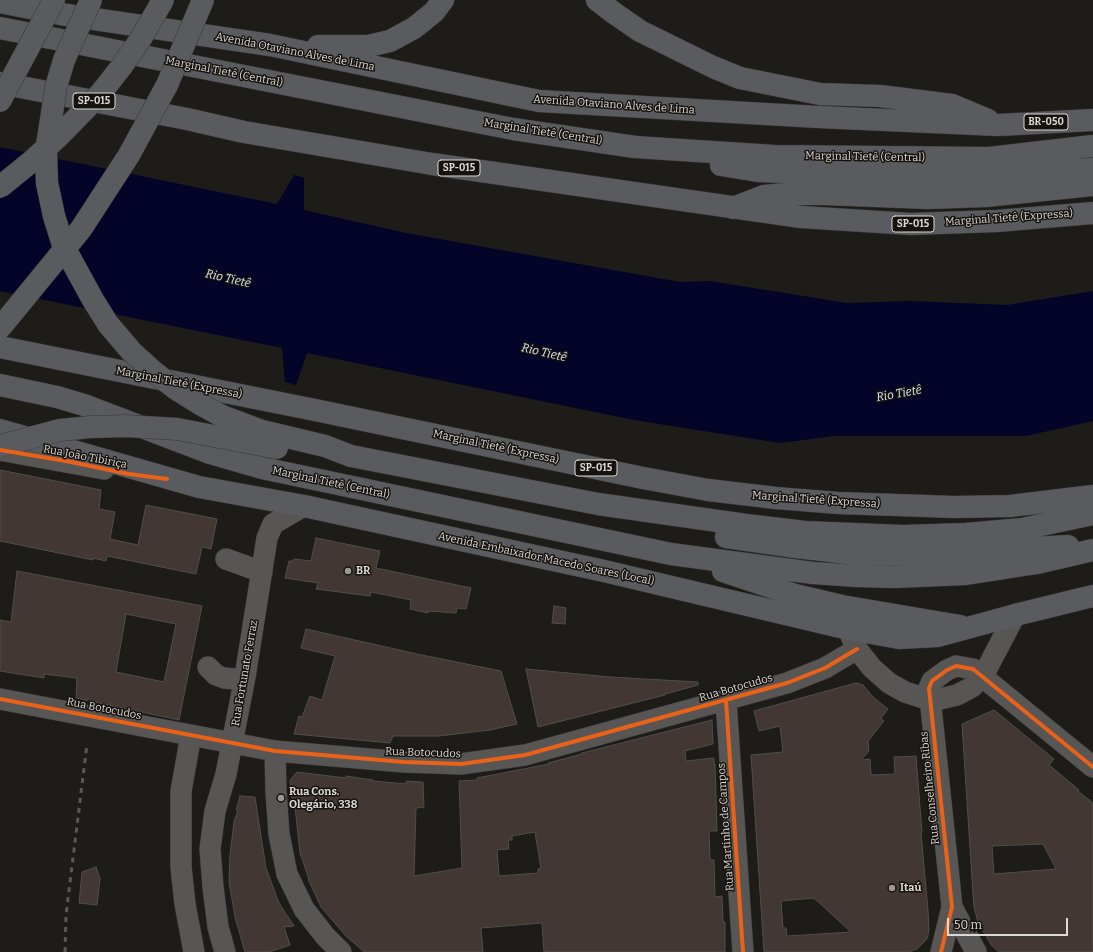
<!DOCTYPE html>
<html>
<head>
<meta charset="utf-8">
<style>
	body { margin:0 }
	#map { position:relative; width:1093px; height:952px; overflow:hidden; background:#1e1c19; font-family:Bitter,serif }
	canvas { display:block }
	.scale { position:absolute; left:947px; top:918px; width:121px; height:18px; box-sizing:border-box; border:2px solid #dcd9d6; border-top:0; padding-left:5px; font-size:12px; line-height:14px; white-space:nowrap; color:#dcd9d6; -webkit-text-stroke:3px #16130f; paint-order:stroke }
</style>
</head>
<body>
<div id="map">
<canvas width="1093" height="952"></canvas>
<div class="scale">50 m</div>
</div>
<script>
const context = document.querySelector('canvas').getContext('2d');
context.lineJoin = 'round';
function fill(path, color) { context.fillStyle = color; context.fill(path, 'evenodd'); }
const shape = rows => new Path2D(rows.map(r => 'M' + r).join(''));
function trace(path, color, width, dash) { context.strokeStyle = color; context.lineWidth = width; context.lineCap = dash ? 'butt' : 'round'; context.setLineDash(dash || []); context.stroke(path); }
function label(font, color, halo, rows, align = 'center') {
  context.font = font + ' Bitter,serif'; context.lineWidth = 3; context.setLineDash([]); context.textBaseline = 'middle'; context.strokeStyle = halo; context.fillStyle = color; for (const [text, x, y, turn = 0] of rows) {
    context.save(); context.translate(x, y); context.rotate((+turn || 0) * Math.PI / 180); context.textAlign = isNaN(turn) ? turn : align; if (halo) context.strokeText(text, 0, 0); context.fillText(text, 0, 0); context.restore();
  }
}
fill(shape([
	[0,147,277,204,294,175,304,178,304,210,406,233,680,282,710,281,847,303,911,301,1007,305,1093,291,1093,421,1026,436,834,436,780,443,634,420,307,353,296,385,285,382,282,348,0,291]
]), '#030427');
const building = shape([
	[0,470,101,490,99,509,115,512,110,539,138,545,146,505,217,519,211,549,202,547,196,574,107,556,106,561,93,558,93,560,0,541,0,470],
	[316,538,380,551,376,568,471,588,466,609,457,608,456,613,428,611,428,613,410,609,411,600,371,592,370,596,316,589,318,583,285,578,289,561,293,561,294,559,311,561,316,538],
	[17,571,202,606,179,720,76,698,77,678,44,674,44,678,0,671,0,620,11,622,17,571],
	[126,614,176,624,164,682,116,672,126,614],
	[554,606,566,608,565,624,552,623,554,606],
	[306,629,417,654,501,671,517,724,490,730,439,736,393,736,390,743,294,734,299,716,302,717,310,696,322,700,335,656,301,648,306,629],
	[526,669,610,677,698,682,698,685,665,694,665,695,538,727,526,669],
	[856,683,863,685,873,697,888,709,881,718,884,721,868,741,869,751,861,760,870,759,871,775,895,774,894,757,916,756,922,832,921,833,928,910,929,930,927,939,917,949,908,952,764,952,751,755,783,752,780,726,759,731,754,711,856,683],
	[814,898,851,932,787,936,786,928,783,928,781,901,814,898],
	[994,710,1054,759,1049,765,1079,790,1078,791,1093,803,1093,952,999,952,992,946,978,923,974,906,973,894,962,724,994,710],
	[1043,844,1056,869,994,874,992,846,1043,844],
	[712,720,713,744,685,751,686,761,714,758,714,764,715,764,717,831,709,831,710,860,714,860,715,897,722,896,723,922,725,922,725,952,544,952,542,923,481,928,483,952,364,952,346,936,321,907,308,879,309,879,300,853,295,807,293,807,290,780,297,772,346,778,346,776,359,778,373,780,373,781,406,784,406,781,423,782,424,807,416,808,414,876,462,868,459,781,477,780,477,778,549,764,548,763,582,754,582,753,712,720],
	[535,832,541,869,538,869,538,873,499,876,497,850,509,849,508,840,512,840,512,836,535,832],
	[240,796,255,797,266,868,279,903,294,926,284,927,290,945,269,952,245,952,235,917,229,882,230,855,234,822,238,810,236,810,240,796],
	[96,867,100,879,97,905,79,903,82,872,96,867]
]);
fill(building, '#423732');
trace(building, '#504e4c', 1);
const minor = shape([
	[0,450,104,469],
	[226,559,262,572],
	[851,636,857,649,872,668,889,683,905,692,930,700,940,699,957,695,972,687,983,676,1015,615],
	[208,667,216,675,224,678,235,679,245,677],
	[0,699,275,751,404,762,461,764,525,755,787,683,825,668,857,649],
	[726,701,743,952],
	[191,735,181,791,181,867,185,904,194,952],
	[275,751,276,792,279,834,287,874,304,909,325,936,341,952],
	[952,907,976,952],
	[225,952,218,927,213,887,210,849,215,811,226,774,245,677,267,538,273,524,304,506],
	[941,952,952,907,929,688,932,681,947,670,956,666,973,669,1093,767]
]);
const highway = shape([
	[597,0,614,13,640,31,713,67,740,78,820,94,880,96,952,105,988,120],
	[0,2,60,14,270,45,539,101,818,117,998,125,1093,120],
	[0,28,513,129,635,147,774,156,989,158,1093,146],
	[318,46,368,46,390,41,414,28,434,12,443,0],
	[0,83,187,119,244,132,432,164,801,217,911,224,997,221,1093,213],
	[721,165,758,171,916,177,999,175,1093,169],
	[733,208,764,196,785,194,823,194,928,198,986,196,1093,185],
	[0,347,315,410,643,478,708,490,776,498,838,503,955,507,1010,506,1093,496],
	[0,385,57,397,84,405,210,453,262,468,671,554,813,573,856,576,895,577,966,574,1037,563,1093,550],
	[0,430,199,487,304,506,604,571,849,629,899,638,938,636,1015,615,1093,596],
	[351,456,598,504,746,525,805,532,903,536,966,534,1022,529,1093,514],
	[726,537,796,547,856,554,909,555,1068,546],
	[723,571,795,595,842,606,960,626]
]);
trace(minor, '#3a3837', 22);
trace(highway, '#3a3837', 23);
trace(minor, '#575654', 21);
trace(highway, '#5a5b5f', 22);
trace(shape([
	[65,952,66,915,87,744]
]), '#5a5855', 3, [5, 5]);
const highwayBridge = shape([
	[91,0,64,60,56,87,46,152,47,183,54,216,63,245,93,300,108,324,131,351,154,372,176,389,200,404,222,416,262,431,325,446,351,456],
	[0,101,54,0],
	[0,187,32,161,59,136,100,94,122,66,140,40,163,0],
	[0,328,81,229,129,155,167,85,203,0],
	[0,446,60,430,91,427,126,426,177,429,277,448]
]);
trace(highwayBridge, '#3a3837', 23, []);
trace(highwayBridge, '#5a5b5f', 22);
trace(shape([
	[0,450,66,461,129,474,167,479],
	[0,699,275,751,404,762,461,764,525,755,787,683,825,668,857,649],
	[726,701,743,952],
	[941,952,952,907,929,688,932,681,947,670,956,666,973,669,1093,767]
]), '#ea6118', 4);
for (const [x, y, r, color] of [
	[348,571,4,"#9a9794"],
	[281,798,4,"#9a9794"],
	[892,888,4,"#9a9794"]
]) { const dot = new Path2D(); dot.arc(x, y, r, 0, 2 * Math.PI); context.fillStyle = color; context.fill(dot); trace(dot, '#16130f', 1.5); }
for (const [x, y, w] of [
	[94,101,42],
	[1046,122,44],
	[459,168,42],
	[913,224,42],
	[596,468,42]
]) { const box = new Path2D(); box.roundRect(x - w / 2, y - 8, w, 16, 3); context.fillStyle = '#16130f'; context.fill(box); trace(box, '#dcd9d6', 1); }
label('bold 10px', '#dcd9d6', null, [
	["SP-015",94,101],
	["BR-050",1046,122],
	["SP-015",459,168],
	["SP-015",913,224],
	["SP-015",596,468]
]);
label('11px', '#dcd9d6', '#16130f', [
	["Avenida Otaviano Alves de Lima",295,52,11],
	["Marginal Tietê (Central)",224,72,11],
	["Avenida Otaviano Alves de Lima",614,105,4],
	["Marginal Tietê (Central)",543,132,9],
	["Marginal Tietê (Central)",865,157,1],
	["Marginal Tietê (Expressa)",1009,218,-4],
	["Marginal Tietê (Expressa)",179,383,11],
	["Marginal Tietê (Expressa)",496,447,12],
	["Rua João Tibiriça",85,457,11],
	["Marginal Tietê (Central)",331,483,12],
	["Marginal Tietê (Expressa)",816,500,4],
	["Avenida Embaixador Macedo Soares (Local)",546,559,12],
	["Rua Fortunato Ferraz",245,673,-80],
	["Rua Botocudos",736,688,-16],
	["Rua Botocudos",104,709,11],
	["Rua Botocudos",423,753,2],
	["Rua Conselheiro Ribas",930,788,-96],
	["Rua Martinho de Campos",726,827,-94]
]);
label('bold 11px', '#dcd9d6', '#16130f', [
	["BR",356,571],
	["Rua Cons.",289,792],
	["Olegário, 338",289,805],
	["Itaú",900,888]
], 'left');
label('italic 12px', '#d9e3f2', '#16130f', [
	["Rio Tietê",228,279,13],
	["Rio Tietê",544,353,13],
	["Rio Tietê",899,394,-10]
]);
</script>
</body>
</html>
